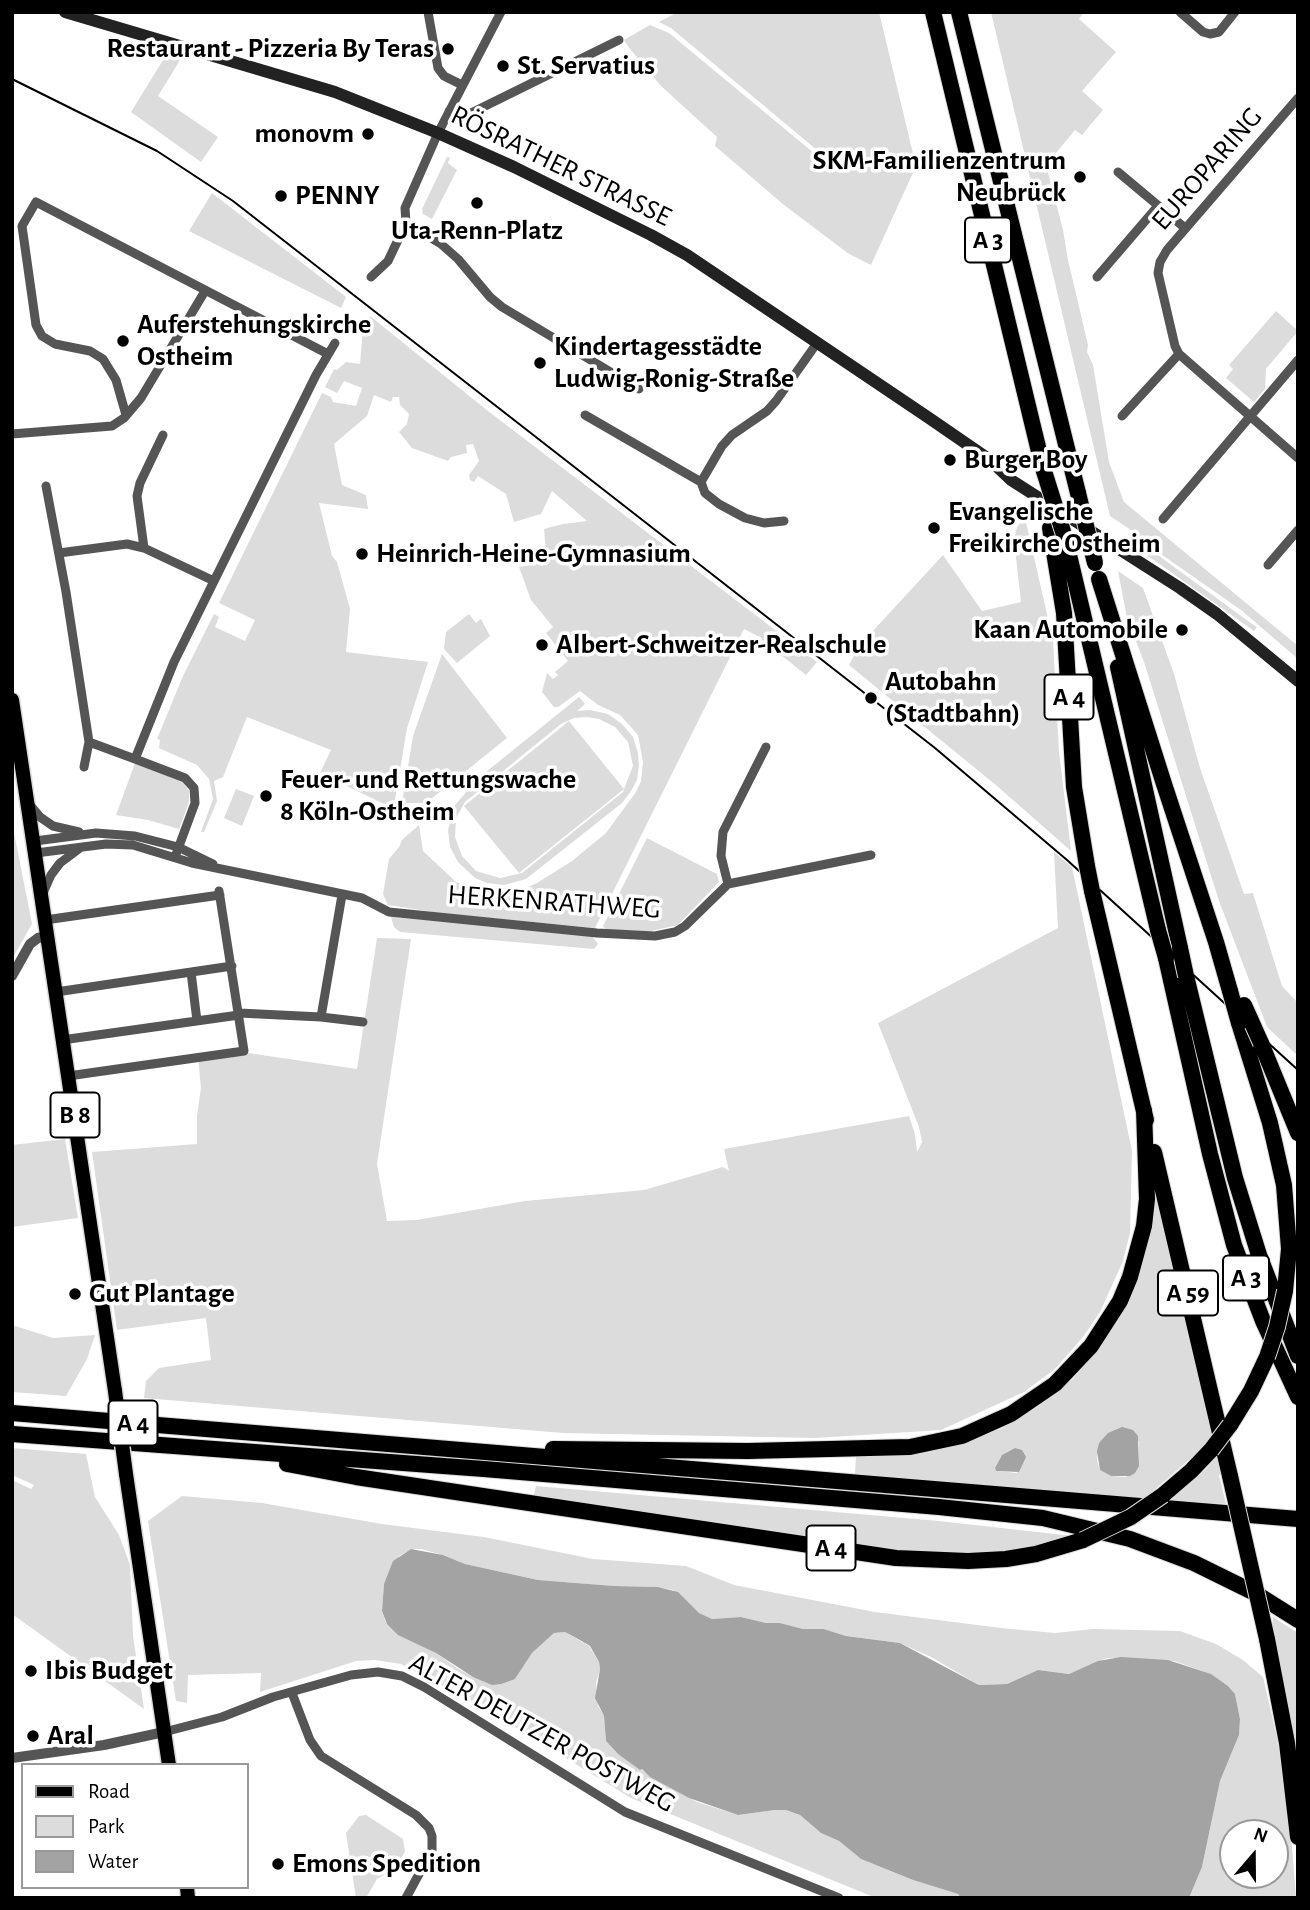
<!DOCTYPE html>
<html>
<head>
<meta charset="utf-8">
<style>
	body { margin:0 }
	#map { position:relative; width:1310px; height:1910px; overflow:hidden; background:#fff; font-family:"Alegreya Sans",sans-serif }
	canvas { display:block }
	.frame { position:absolute; inset:0; border:14px solid #000; pointer-events:none }
	.legend { position:absolute; left:21px; top:1763px; width:228px; height:126px; box-sizing:border-box; background:#fff; border:2px solid #999; margin:0; padding:9px 12px; list-style:none; font-size:21px; color:#000 }
	.legend li { display:flex; align-items:center; gap:14px; height:35px }
	.legend b { width:35px; border:2px solid #999 }
	.north { position:absolute; left:1219px; top:1819px; width:70px; height:70px; box-sizing:border-box; background:#fff; border:2px solid #999; border-radius:50%; rotate:20deg; font-size:19px; font-weight:700; line-height:28px; text-align:center; color:#000 }
	.north::after { content:''; display:block; margin:auto; width:24px; height:32px; background:#000; clip-path:polygon(50% 0,100% 100%,50% 72%,0 100%) }
</style>
</head>
<body>
<div id="map">
<canvas width="1310" height="1910"></canvas>
<div class="frame"></div>
<ul class="legend">
<li><b style="height:9px;background:#000"></b>Road</li>
<li><b style="height:19px;background:#dcdcdc"></b>Park</li>
<li><b style="height:19px;background:#a3a3a3"></b>Water</li>
</ul>
<div class="north">N</div>
</div>
<script>
const context = document.querySelector('canvas').getContext('2d');
context.lineJoin = 'round';
function fill(path, color) { context.fillStyle = color; context.fill(path, 'evenodd'); }
const shape = rows => new Path2D(rows.map(r => 'M' + r).join(''));
function trace(path, color, width, dash) { context.strokeStyle = color; context.lineWidth = width; context.lineCap = dash ? 'butt' : 'round'; context.setLineDash(dash || []); context.stroke(path); }
function label(font, color, halo, rows, align = 'center') {
  context.font = font + ' "Alegreya Sans",sans-serif'; context.lineWidth = 7; context.setLineDash([]); context.textBaseline = 'middle'; context.strokeStyle = halo; context.fillStyle = color; for (const [text, x, y, turn = 0] of rows) {
    context.save(); context.translate(x, y); context.rotate((+turn || 0) * Math.PI / 180); context.textAlign = isNaN(turn) ? turn : align; if (halo) context.strokeText(text, 0, 0); context.fillText(text, 0, 0); context.restore();
  }
}
fill(shape([
	[678,12,879,12,916,166,871,265,849,254,784,205,715,146,717,137,661,86,630,49,624,40,650,25,669,33,815,154,818,151,671,28,659,22],
	[991,12,1084,12,1079,19,1116,52,1082,91,1103,110,1082,135,1075,130,1046,165,1063,230,1068,260,1088,345,1087,352,1093,365,1109,462,1124,502,1298,646,1298,659,1241,610,1155,550,1134,532,1110,516],
	[168,52,182,57,158,96,218,137,201,162,131,112],
	[447,157,450,158,448,163,457,170,432,219,423,214,422,209],
	[212,193,346,297,341,308,189,231],
	[1276,311,1298,331,1266,369,1265,389,1254,402,1226,378,1233,369,1229,365],
	[370,316,488,411,817,662,806,675,756,635,744,629,595,928,440,913,388,905,383,894,389,859,399,847,402,840,419,825,423,851,456,882,465,886,496,894,523,889,537,883,572,861,606,833,636,792,641,781,643,762,638,735,620,715,598,705,580,691,558,707,554,707,542,692,547,673,553,679,558,675,555,672,568,661,546,633,553,627,531,600,519,567,547,562,544,529,563,524,587,521,552,491,541,514,514,522,506,494,478,476,474,482,470,480,469,475,479,461,473,444,466,445,467,453,451,457,448,461,412,448,399,432,407,424,409,414,400,405,399,397,393,397,391,402,374,395,367,416,334,444,342,485,366,495,368,509,319,503,332,556,337,562,350,609,346,652,428,662,407,728,395,800,386,805,320,773,331,750,247,717,223,777,214,781,217,801,204,832,201,832,213,799,209,779,197,765,159,748,160,740,157,739,183,676,214,614,219,617,215,627,245,641,255,620,219,603,322,393,331,397,333,402,356,406,362,388,344,381,337,393,325,387,334,369,337,370,346,362,360,364,363,328],
	[1025,518,1053,640,1059,752,1071,851,997,786,849,665,859,646,943,555,982,611,1021,602,1014,540,1017,527],
	[1140,542,1248,621,1257,627,1254,631,1148,556,1137,545],
	[1118,571,1143,588,1174,674,1200,768,1244,894,1253,893,1282,986,1298,1003,1298,1056,1267,1027,1219,901,1144,662,1127,618],
	[469,614,476,623,481,619,490,636,457,663,444,649,446,632],
	[442,654,507,738,426,803,402,803,413,736],
	[579,697,585,704,577,711,590,710,608,714,622,724,633,737,638,753,639,765,637,780,631,791,622,803,526,879,504,885,487,883,475,878,458,862,450,847,448,830,455,805,468,790,466,788],
	[587,717,599,719,615,727,628,742,633,766,624,789,569,721,464,806,519,873,624,789,623,792,522,873,500,878,476,871,462,856,455,837,456,818,465,802,561,724,574,718],
	[135,763,183,782,189,791,189,802,179,829,148,820,116,815],
	[236,789,254,796,242,826,224,818],
	[12,822,32,924,12,959],
	[647,838,717,874,719,882,678,925,651,931,606,930,603,926],
	[1054,852,1072,867,1132,1151,1130,1233,1123,1261,1100,1312,1083,1337,1055,1369,1024,1392,941,1430,815,1438,563,1433,144,1398,146,1381,159,1368,211,1360,206,1318,117,1330,92,1152,197,1144,197,1116,201,1088,198,1058,248,1053,357,1069,377,938,411,939,377,1164,387,1221,417,1220,525,1201,644,1190,723,1167,729,1171,724,1149,909,1116,915,1134,917,1152,922,1142,919,1127,878,1023,1058,928],
	[391,917,591,935,598,944,594,949,400,932,394,927],
	[65,1139,78,1218,12,1227,12,1145],
	[1152,1193,1156,1194,1213,1435,1199,1451,1145,1498,855,1474,856,1456,962,1440,1001,1429,1039,1406,1073,1379,1095,1352],
	[1105,1438,1139,1441,1139,1459,1126,1477,1111,1476,1100,1470,1097,1460,1099,1443],
	[1015,1448,1024,1453,1017,1473,996,1471,995,1468,1002,1455],
	[12,1325,53,1338,95,1335,87,1359,66,1396,12,1392],
	[12,1448,86,1454,95,1497,119,1535,130,1565,133,1636,144,1709,12,1614,12,1480,31,1489,34,1485,12,1475],
	[1217,1455,1222,1474,1219,1475,1226,1504,1169,1500,1206,1469],
	[536,1486,939,1521,1082,1537,1039,1547,980,1554,908,1552,534,1495],
	[182,1496,262,1503,382,1524,484,1537,593,1559,686,1566,734,1585,875,1612,1001,1628,1055,1633,1093,1629,1180,1631,1216,1644,1243,1660,1263,1677,1277,1738,1290,1821,1296,1898,1189,1898,1202,1867,1220,1781,1239,1735,1240,1719,1235,1694,1228,1686,1208,1673,1174,1661,1107,1658,1069,1674,1038,1670,1007,1684,979,1685,931,1657,900,1643,846,1636,824,1629,803,1629,780,1623,766,1623,741,1617,712,1619,699,1613,673,1590,658,1587,614,1586,538,1580,465,1564,443,1555,421,1549,411,1549,399,1556,384,1584,382,1611,385,1620,387,1624,436,1653,457,1668,473,1677,515,1679,532,1653,554,1633,565,1632,589,1646,599,1662,600,1669,596,1683,598,1706,604,1716,606,1741,618,1754,665,1785,697,1802,738,1815,775,1810,786,1810,800,1815,821,1833,839,1841,861,1859,913,1880,958,1894,961,1898,876,1898,631,1798,474,1702,401,1664,375,1660,356,1661,260,1692,261,1673,188,1675,187,1703,176,1701,148,1521],
	[1233,1833,1275,1833,1275,1875,1233,1875],
	[1273,1617,1298,1633,1298,1793,1272,1629],
	[366,1815,403,1839,405,1851,397,1867,377,1879,366,1898,356,1898,346,1833,359,1816]
]), '#dcdcdc');
fill(shape([
	[1122,1427,1133,1430,1138,1436,1139,1466,1135,1473,1130,1476,1111,1476,1100,1470,1097,1451,1099,1443,1108,1433],
	[1015,1448,1022,1450,1026,1457,1019,1472,996,1471,995,1468,1002,1455],
	[411,1549,443,1555,465,1564,538,1580,614,1586,658,1587,678,1592,699,1613,712,1619,741,1617,766,1623,780,1623,803,1629,824,1629,846,1636,900,1643,979,1685,1007,1684,1038,1670,1069,1674,1098,1661,1121,1657,1168,1660,1211,1674,1228,1686,1235,1694,1240,1719,1239,1735,1220,1781,1202,1867,1189,1898,961,1898,958,1894,913,1880,861,1859,839,1841,821,1833,800,1815,786,1810,775,1810,738,1815,689,1798,650,1777,642,1769,640,1770,618,1754,606,1741,604,1716,595,1698,600,1669,599,1662,590,1646,578,1639,565,1632,554,1633,532,1653,515,1679,501,1684,492,1685,473,1677,436,1653,398,1635,387,1624,382,1611,384,1584,393,1561]
]), '#a3a3a3');
const primary = shape([
	[12,700,115,1391],
	[126,1474,169,1765],
	[187,1887,188,1898]
]);
const motorway = shape([
	[933,12,1043,468],
	[959,12,1078,493],
	[1050,528,1064,613,1074,787,1087,866],
	[1065,538,1158,930],
	[1099,579,1164,784,1216,942,1230,991],
	[1118,667,1180,948],
	[1092,891,1146,1120],
	[1166,958,1210,1154,1234,1245,1263,1321,1298,1397],
	[1186,976,1235,1178,1259,1255,1298,1356],
	[1239,1023,1270,1123,1284,1185,1289,1249,1285,1291],
	[1261,1043,1298,1133],
	[1154,1152,1230,1476],
	[12,1413,1298,1519],
	[1230,1425,1251,1391,1267,1357],
	[12,1434,484,1469,939,1507,1043,1518,1130,1539,1194,1563,1255,1593,1298,1620],
	[553,1449,748,1451,910,1447,962,1436,1011,1414,1055,1384,1091,1346,1120,1301,1130,1277,1144,1226,1147,1199,1144,1110],
	[287,1464,356,1477,896,1558,968,1561,1006,1559,1036,1554,1083,1540],
	[1163,1495,1191,1471,1211,1450],
	[1267,1639,1287,1743,1298,1837]
]);
trace(primary, '#dbdbdb', 17);
trace(motorway, '#dbdbdb', 18);
trace(shape([
	[428,12,438,68,444,76,462,85],
	[1180,12,1203,32,1210,34,1219,32,1235,12],
	[1298,98,1167,250,1160,262,1158,273,1175,346,1179,354,1298,458],
	[449,111,467,115,619,40],
	[1118,172,1185,228],
	[406,223,441,244,458,259,490,297,502,307,639,389],
	[371,277,388,261,406,223,405,208,438,133,501,12],
	[1097,277,1158,206],
	[126,415,116,380,103,359,90,351,55,344,42,336,36,325,22,226,36,202,328,354],
	[585,415,701,482],
	[1122,416,1179,354],
	[12,434,112,426,124,418,141,398,205,291],
	[46,486,66,592,89,742,135,759],
	[1163,519,1298,360],
	[784,521,764,523,745,518,719,504,705,493,701,482,722,446,732,435,767,411,776,401,817,343],
	[144,548,137,496,140,483,163,435],
	[59,553,127,544,144,548,214,581],
	[1268,565,1298,530],
	[84,767,89,742],
	[29,804,40,817,53,826,79,832],
	[35,841,96,833,135,836,178,847,213,864],
	[36,853,106,844,133,845,192,863,362,898,389,912,597,933,655,936,675,932,685,926,728,884,871,855],
	[175,857,195,803,194,788,185,778,135,759,174,662,316,375,335,343],
	[728,884,721,856,723,832,766,747],
	[43,893,51,875,60,863,80,848],
	[45,920,220,895],
	[191,972,197,1021],
	[56,992,232,966],
	[239,1013,321,1017,363,1022],
	[321,1017,342,895],
	[62,1040,239,1015],
	[68,1076,244,1051,219,891],
	[292,1693,310,1740,321,1756,416,1815,429,1828,432,1836,432,1850,406,1898],
	[164,1732,222,1717,273,1697,351,1675,378,1672,402,1676,424,1687,625,1812,839,1898]
]), '#555', 9);
trace(shape([
	[12,976,30,944,38,938,47,936],
	[12,1758,104,1745,164,1732]
]), '#555', 10);
trace(shape([
	[65,12,335,92,438,133,514,167,651,235,687,255,929,418,990,460,1011,480,1180,588,1217,614,1298,681]
]), '#222', 12);
trace(primary, '#000', 14);
trace(motorway, '#000', 16);
trace(shape([
	[12,79,157,151,233,201,935,748,1067,860,1298,1070]
]), '#000', 2);
const primaryBridge = shape([
	[115,1391,126,1474]
]);
const motorwayBridge = shape([
	[1043,468,1065,538],
	[1078,493,1095,563],
	[1087,866,1092,891],
	[1158,930,1166,958],
	[1180,948,1186,976],
	[1230,991,1239,1023],
	[1244,1005,1261,1043],
	[1267,1357,1277,1327,1285,1291],
	[1211,1450,1230,1425],
	[1230,1476,1267,1639],
	[1083,1540,1131,1517,1163,1495]
]);
trace(primaryBridge, '#dbdbdb', 17, []);
trace(motorwayBridge, '#dbdbdb', 18, []);
trace(primaryBridge, '#000', 14);
trace(motorwayBridge, '#000', 16);
for (const [x, y, r, color] of [
	[448,49,7,"#000"],
	[503,66,7,"#000"],
	[368,134,7,"#000"],
	[1080,177,7,"#000"],
	[281,196,7,"#000"],
	[477,203,7,"#000"],
	[123,341,7,"#000"],
	[540,363,7,"#000"],
	[950,460,7,"#000"],
	[934,528,7,"#000"],
	[362,554,7,"#000"],
	[1182,630,7,"#000"],
	[542,645,7,"#000"],
	[871,698,7,"#000"],
	[266,796,7,"#000"],
	[75,1294,7,"#000"],
	[31,1671,7,"#000"],
	[33,1736,7,"#000"],
	[278,1864,7,"#000"]
]) { const dot = new Path2D(); dot.arc(x, y, r, 0, 2 * Math.PI); context.fillStyle = color; context.fill(dot); trace(dot, '#fff', 2.5); }
for (const [x, y, w] of [
	[988,240,46],
	[1069,697,49],
	[75,1115,49],
	[1246,1278,46],
	[1188,1293,60],
	[133,1423,49],
	[831,1548,49]
]) { const box = new Path2D(); box.roundRect(x - w / 2, y - 22.5, w, 45, 5); context.fillStyle = '#fff'; context.fill(box); trace(box, '#000', 2); }
label('bold 26px', '#000', null, [
	["A 3",988,240],
	["A 4",1069,697],
	["B 8",75,1115],
	["A 3",1246,1278],
	["A 59",1188,1293],
	["A 4",133,1423],
	["A 4",831,1548]
]);
label('bold 28px', '#000', '#fff', [
	["Restaurant - Pizzeria By Teras",434,49,"right"],
	["St. Servatius",517,66],
	["monovm",354,134,"right"],
	["SKM-Familienzentrum",1066,161,"right"],
	["Neubrück",1066,193,"right"],
	["PENNY",295,196],
	["Uta-Renn-Platz",477,231,"center"],
	["Auferstehungskirche",137,325],
	["Ostheim",137,357],
	["Kindertagesstädte",554,347],
	["Ludwig-Ronig-Straße",554,379],
	["Burger Boy",964,460],
	["Evangelische",948,512],
	["Freikirche Ostheim",948,544],
	["Heinrich-Heine-Gymnasium",376,554],
	["Kaan Automobile",1168,630,"right"],
	["Albert-Schweitzer-Realschule",556,645],
	["Autobahn",885,682],
	["(Stadtbahn)",885,714],
	["Feuer- und Rettungswache",280,780],
	["8 Köln-Ostheim",280,812],
	["Gut Plantage",89,1294],
	["Ibis Budget",45,1671],
	["Aral",47,1736],
	["Emons Spedition",292,1864]
], 'left');
label('28px', '#000', '#fff', [
	["RÖSRATHER STRASSE",561,166,26],
	["EUROPARING",1207,169,-49],
	["HERKENRATHWEG",554,902,4],
	["ALTER DEUTZER POSTWEG",542,1733,29]
]);
</script>
</body>
</html>
